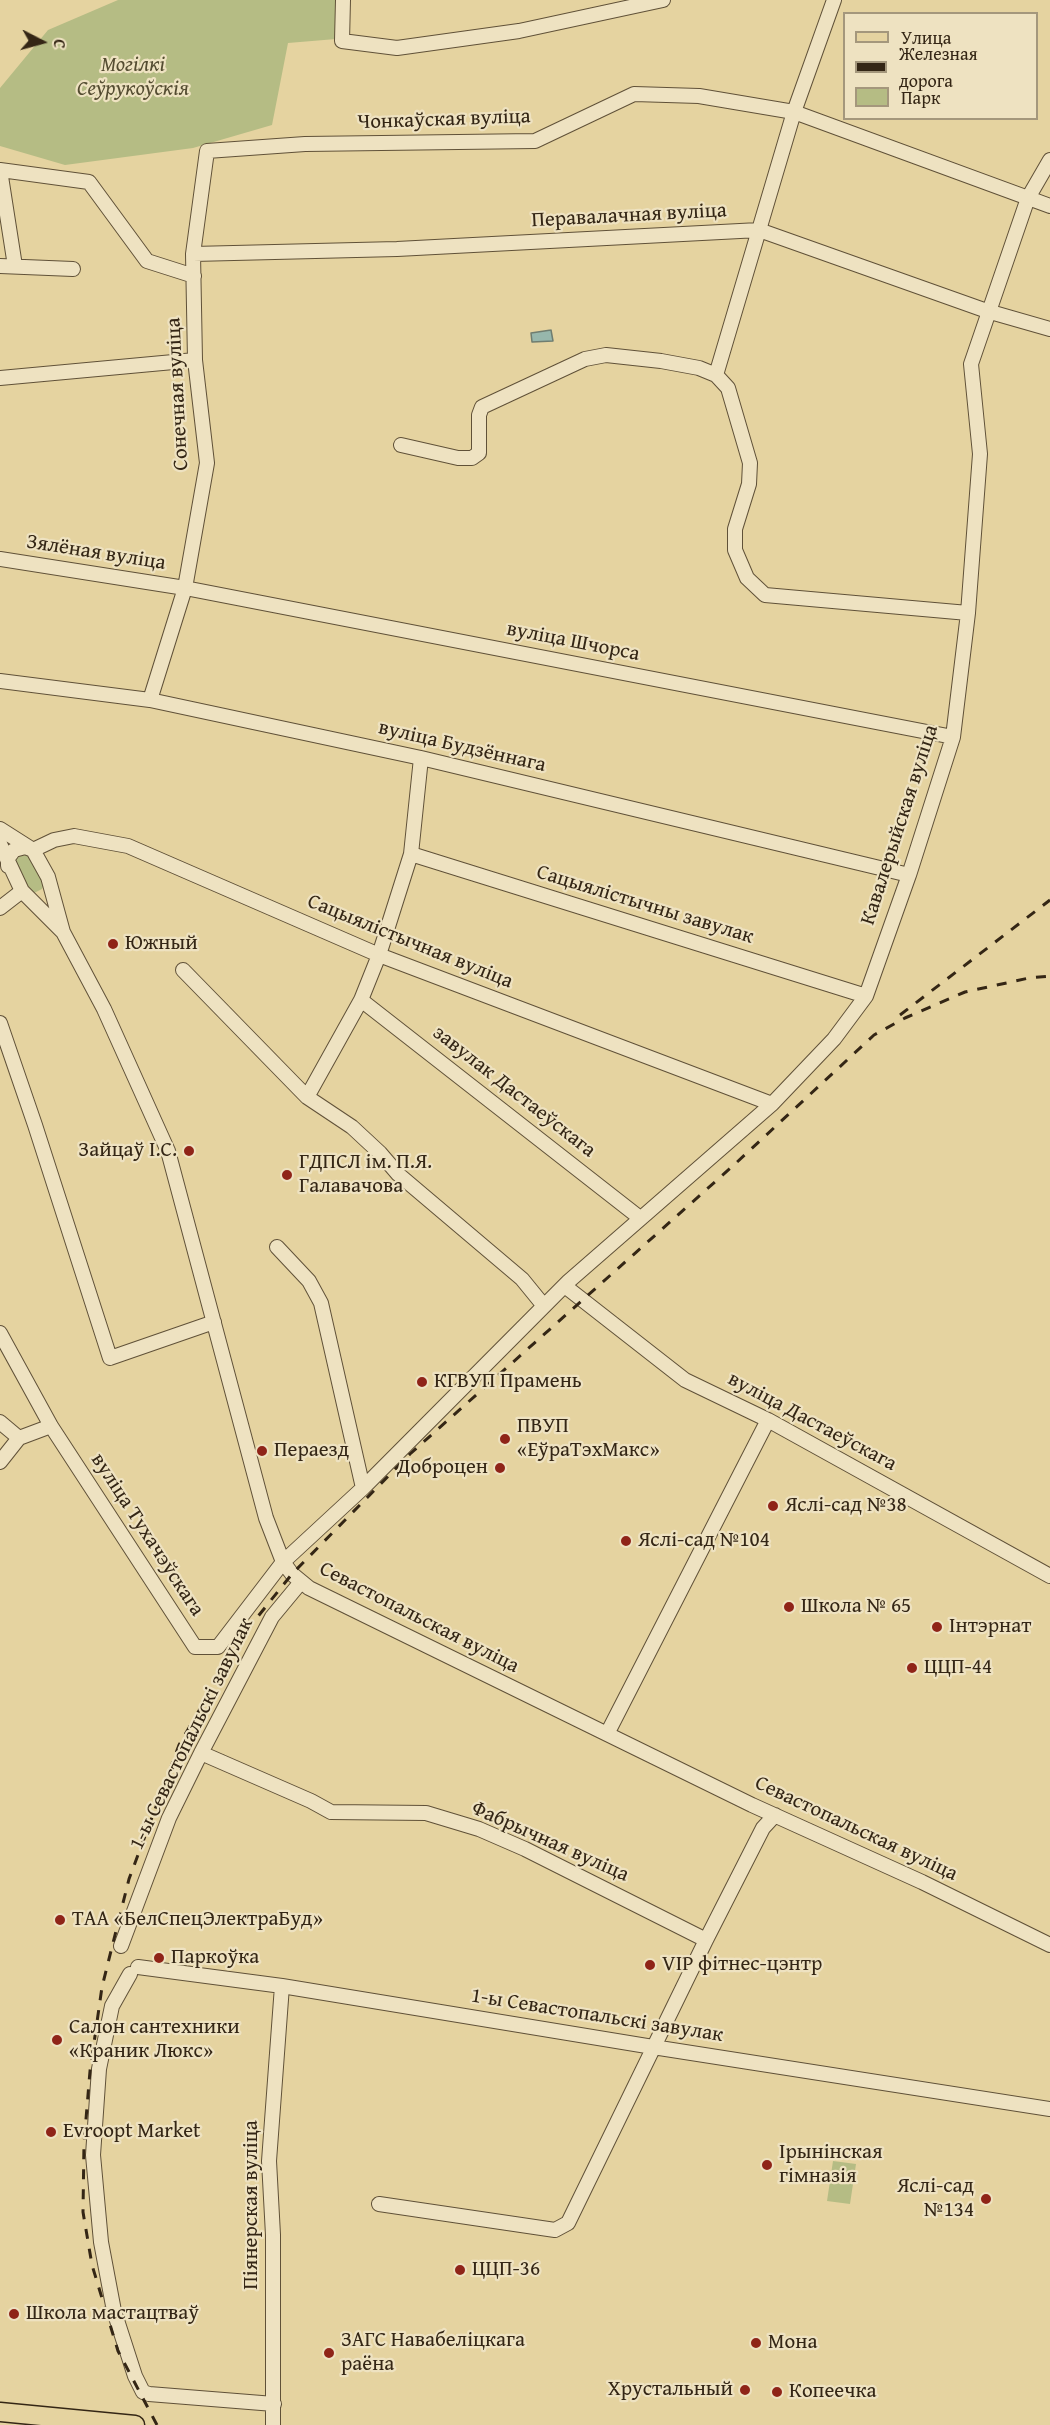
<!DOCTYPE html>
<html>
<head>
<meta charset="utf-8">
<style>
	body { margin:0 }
	#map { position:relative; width:1050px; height:2425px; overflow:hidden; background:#e5d3a0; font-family:"Gentium Book Plus",serif }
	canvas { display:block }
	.legend { position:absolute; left:843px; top:12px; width:195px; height:108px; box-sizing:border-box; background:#eee2c1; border:2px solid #a4977c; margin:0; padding:8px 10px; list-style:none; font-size:18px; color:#342615 }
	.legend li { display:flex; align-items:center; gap:12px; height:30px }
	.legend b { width:30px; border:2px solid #a4977c }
	.north { position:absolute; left:12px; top:12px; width:60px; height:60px; -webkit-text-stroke:4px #eee2c1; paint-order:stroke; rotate:96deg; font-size:16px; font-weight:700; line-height:24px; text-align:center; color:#342615 }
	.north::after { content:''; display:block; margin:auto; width:21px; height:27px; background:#342615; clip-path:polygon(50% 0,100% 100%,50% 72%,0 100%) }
</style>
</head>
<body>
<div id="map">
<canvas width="1050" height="2425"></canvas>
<ul class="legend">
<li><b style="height:8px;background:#e5d3a0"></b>Улица</li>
<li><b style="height:8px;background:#342615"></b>Железная дорога</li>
<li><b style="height:16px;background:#b5bc84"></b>Парк</li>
</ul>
<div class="north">С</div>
</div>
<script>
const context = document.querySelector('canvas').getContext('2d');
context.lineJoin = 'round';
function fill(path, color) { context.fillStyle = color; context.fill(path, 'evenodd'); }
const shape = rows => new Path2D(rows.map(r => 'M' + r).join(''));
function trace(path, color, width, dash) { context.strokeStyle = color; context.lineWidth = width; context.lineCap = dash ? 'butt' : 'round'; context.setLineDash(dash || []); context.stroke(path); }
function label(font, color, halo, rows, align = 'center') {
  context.font = font + ' "Gentium Book Plus",serif'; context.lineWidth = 4.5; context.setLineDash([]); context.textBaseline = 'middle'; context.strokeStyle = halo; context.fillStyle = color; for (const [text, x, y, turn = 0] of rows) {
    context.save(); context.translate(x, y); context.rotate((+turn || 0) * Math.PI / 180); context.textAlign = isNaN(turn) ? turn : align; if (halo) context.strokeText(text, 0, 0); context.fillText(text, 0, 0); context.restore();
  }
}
fill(shape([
	[118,0,335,0,336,39,288,43,272,125,193,148,65,165,0,146,0,88,48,30],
	[27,851,44,884,42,889,34,893,28,892,12,860,14,855],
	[833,2161,856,2164,850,2204,827,2201]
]), '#b5bc84');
const water = shape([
	[551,330,553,341,532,342,531,333,551,330]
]);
fill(water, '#97b7ac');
trace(water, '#6f7d70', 1.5);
const minor = shape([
	[343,0,342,41,397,48,519,31,663,0],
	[0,170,89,182,147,261,194,276],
	[0,170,15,266],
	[193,254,397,249,759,230,987,311,1050,329],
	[0,266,73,269],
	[716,375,794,112,834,0],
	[0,378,195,360],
	[401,445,458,458,472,458,479,453,479,415,482,407,585,359,606,355,661,361,699,368,716,375,728,388,750,463,749,484,735,529,735,550,747,578,765,595,968,613],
	[0,559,185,588,953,737],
	[0,681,150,700,421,758,909,875],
	[150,700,185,588,207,463,195,360,193,254,207,151,305,144,535,141,634,94,699,96,794,112,1050,206],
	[0,829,33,850,48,877,63,932,104,1009,168,1151,266,1518,283,1562,292,1574,309,1588,607,1734,752,1805,922,1882,1050,1945],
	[0,844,22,891,62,931],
	[411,854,866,996],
	[8,866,8,858,14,850,25,847,33,850,54,840,74,836,128,846,379,955,772,1104],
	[0,908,22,891],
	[183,970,307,1097,352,1127,380,1153,398,1174,522,1279,544,1306],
	[361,1000,640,1218],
	[0,1023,35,1125,110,1358,214,1322],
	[307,1097,361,1000,379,955,411,854,421,758],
	[277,1247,309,1281,321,1303,363,1488],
	[566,1287,685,1380,768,1420,1050,1576],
	[0,1333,51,1426,195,1647,218,1647,283,1562,363,1488,569,1281,772,1104,834,1039,866,996,909,875,953,737,968,613,980,454,971,364,1028,198,1050,160],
	[0,1422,19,1438],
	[0,1462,19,1438,51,1426],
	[607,1734,768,1420],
	[201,1753,311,1801,331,1812,426,1813,479,1829,525,1849,706,1940],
	[121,1946,169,1818,201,1753,272,1617,301,1582],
	[138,1967,282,1986,653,2047,1050,2109],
	[130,1974,112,2006,99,2069,93,2155,101,2242,114,2311,135,2376,143,2392,149,2394,274,2404],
	[379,2204,555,2230,568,2223,706,1940,763,1828,775,1815],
	[273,2425,273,2235,269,2161,282,1986]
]);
const major = shape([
	[0,2412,135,2425]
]);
trace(minor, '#605138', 16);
trace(major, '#342615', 21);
trace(minor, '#eee2c1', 14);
trace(major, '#e5d3a0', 18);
trace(shape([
	[900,1015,1050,900],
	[157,2425,118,2351,92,2265,83,2212,84,2143,90,2071,102,1987,129,1879,179,1745,243,1635,292,1574,410,1454,735,1164,874,1035,905,1018,965,992,1029,978,1050,976]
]), '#342615', 3, [10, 10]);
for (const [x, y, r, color] of [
	[113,944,6,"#8f2418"],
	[189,1151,6,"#8f2418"],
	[287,1175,6,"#8f2418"],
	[422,1382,6,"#8f2418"],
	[505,1439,6,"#8f2418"],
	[262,1451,6,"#8f2418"],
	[500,1468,6,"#8f2418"],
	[773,1506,6,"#8f2418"],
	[626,1541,6,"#8f2418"],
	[789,1607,6,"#8f2418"],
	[937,1627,6,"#8f2418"],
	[912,1668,6,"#8f2418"],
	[60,1920,6,"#8f2418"],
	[159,1958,6,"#8f2418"],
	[650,1965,6,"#8f2418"],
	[57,2040,6,"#8f2418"],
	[51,2132,6,"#8f2418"],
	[767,2165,6,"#8f2418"],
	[986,2199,6,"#8f2418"],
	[460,2270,6,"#8f2418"],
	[14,2314,6,"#8f2418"],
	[756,2343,6,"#8f2418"],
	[329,2353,6,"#8f2418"],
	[745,2390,6,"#8f2418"],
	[777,2392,6,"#8f2418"]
]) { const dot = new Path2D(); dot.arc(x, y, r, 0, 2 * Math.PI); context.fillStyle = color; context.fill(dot); trace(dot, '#eee2c1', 2); }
label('italic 21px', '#544c31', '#eee2c1', [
	["Могілкі",133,66],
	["Сеўрукоўскія",133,90]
]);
label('21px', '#342615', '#eee2c1', [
	["Чонкаўская вуліца",444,120,-2],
	["Перавалачная вуліца",629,216,-3],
	["Сонечная вуліца",178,394,-93],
	["Зялёная вуліца",96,553,9],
	["вуліца Шчорса",573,642,11],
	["вуліца Будзённага",462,747,13],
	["Кавалерыйская вуліца",900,825,-72],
	["Сацыялістычны завулак",645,905,17],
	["Сацыялістычная вуліца",410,942,22],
	["завулак Дастаеўскага",514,1092,38],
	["вуліца Дастаеўскага",812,1422,28],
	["вуліца Тухачэўскага",147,1535,57],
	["Севастопальская вуліца",419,1618,27],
	["1-ы Севастопальскі завулак",192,1734,-64],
	["Севастопальская вуліца",856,1829,25],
	["Фабрычная вуліца",550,1842,24],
	["1-ы Севастопальскі завулак",597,2016,9],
	["Піянерская вуліца",252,2205,-90]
]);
label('21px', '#342615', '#eee2c1', [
	["Южный",125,944],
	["Зайцаў І.С.",177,1151,"right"],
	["ГДПСЛ ім. П.Я.",299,1163],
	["Галавачова",299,1187],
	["КГВУП Прамень",434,1382],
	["ПВУП",517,1427],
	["«ЕўраТэхМакс»",517,1451],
	["Пераезд",274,1451],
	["Доброцен",488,1468,"right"],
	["Яслі-сад №38",785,1506],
	["Яслі-сад №104",638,1541],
	["Школа № 65",801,1607],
	["Інтэрнат",949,1627],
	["ЦЦП-44",924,1668],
	["ТАА «БелСпецЭлектраБуд»",72,1920],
	["Паркоўка",171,1958],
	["VIP фітнес-цэнтр",662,1965],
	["Салон сантехники",69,2028],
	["«Краник Люкс»",69,2052],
	["Evroopt Market",63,2132],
	["Ірынінская",779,2153],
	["гімназія",779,2177],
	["Яслі-сад",974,2187,"right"],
	["№134",974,2211,"right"],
	["ЦЦП-36",472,2270],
	["Школа мастацтваў",26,2314],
	["ЗАГС Навабеліцкага",341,2341],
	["раёна",341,2365],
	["Мона",768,2343],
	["Хрустальный",733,2390,"right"],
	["Копеечка",789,2392]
], 'left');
</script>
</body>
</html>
